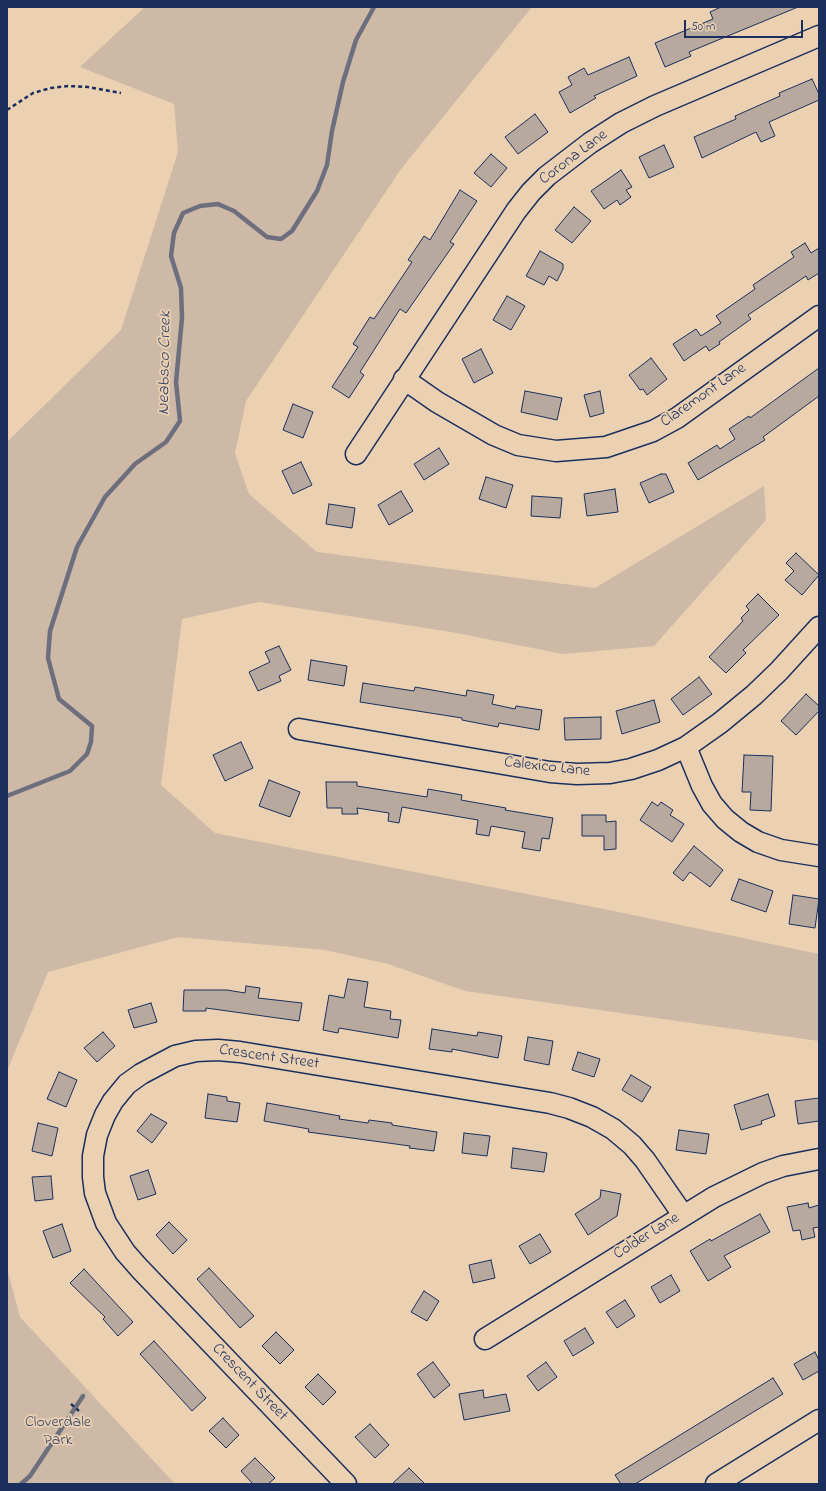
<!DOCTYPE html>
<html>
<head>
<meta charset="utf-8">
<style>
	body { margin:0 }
	#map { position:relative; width:826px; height:1491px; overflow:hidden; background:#ebd1b2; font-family:"Indie Flower",sans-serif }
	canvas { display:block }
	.frame { position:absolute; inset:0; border:8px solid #1b2f5e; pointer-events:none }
	.scale { position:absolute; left:684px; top:20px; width:119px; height:18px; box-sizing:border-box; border:2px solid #1b2f5e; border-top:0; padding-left:5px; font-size:12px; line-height:14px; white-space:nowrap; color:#1b2f5e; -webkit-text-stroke:3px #ebd1b2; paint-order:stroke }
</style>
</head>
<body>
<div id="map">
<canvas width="826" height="1491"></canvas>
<div class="frame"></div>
<div class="scale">50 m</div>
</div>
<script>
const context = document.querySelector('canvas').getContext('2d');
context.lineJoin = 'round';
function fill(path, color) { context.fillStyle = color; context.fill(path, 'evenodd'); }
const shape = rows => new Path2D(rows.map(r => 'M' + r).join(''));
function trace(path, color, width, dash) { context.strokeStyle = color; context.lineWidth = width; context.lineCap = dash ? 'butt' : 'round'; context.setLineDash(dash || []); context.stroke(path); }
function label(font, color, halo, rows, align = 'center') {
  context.font = font + ' "Indie Flower",sans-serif'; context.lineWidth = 3.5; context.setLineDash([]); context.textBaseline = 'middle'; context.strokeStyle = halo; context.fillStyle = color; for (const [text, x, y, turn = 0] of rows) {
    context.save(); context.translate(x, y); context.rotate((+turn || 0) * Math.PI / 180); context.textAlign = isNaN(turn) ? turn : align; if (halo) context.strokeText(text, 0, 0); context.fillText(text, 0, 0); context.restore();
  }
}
fill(shape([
	[145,7,532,7,401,169,246,401,235,453,249,494,317,552,595,588,764,486,766,520,654,646,563,654,451,632,259,602,182,619,161,785,215,833,609,910,819,954,819,1041,465,991,388,964,325,950,178,937,48,972,7,1071,7,442,121,330,178,152,174,104,80,67],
	[7,1268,20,1317,175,1484,7,1484]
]), '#cdb9a6');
trace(shape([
	[7,796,70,771,87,754,91,742,92,726,59,699,48,658,50,631,77,547,105,497,135,464,166,442,180,421,176,382,182,318,181,288,171,256,174,233,183,213,200,206,218,204,234,211,267,237,281,239,292,231,317,191,327,165,332,131,343,82,356,40,374,7],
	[21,1484,30,1476,83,1396]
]), '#6d6f7f', 4.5);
const building = shape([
	[721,7,798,7,689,52,691,56,665,67,655,43,713,19,710,12,721,7],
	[629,57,637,76,594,96,596,98,570,113,559,92,572,85,568,77,584,68,588,75,629,57],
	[812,79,819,94,819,100,769,122,775,136,761,142,756,132,702,158,694,137,736,119,735,116,780,96,779,93,812,79],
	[535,114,548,132,518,154,505,137,535,114],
	[664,145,674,167,649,178,639,157,664,145],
	[491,154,507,168,491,187,474,173,491,154],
	[621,170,632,187,626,190,631,197,620,205,617,200,604,209,591,191,621,170],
	[460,190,477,201,450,242,454,244,406,313,400,309,360,372,364,375,349,398,332,387,358,347,353,344,370,317,374,319,412,262,408,260,424,236,430,240,460,190],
	[574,207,591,221,572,243,555,230,574,207],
	[805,243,811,253,819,248,819,273,808,280,806,276,748,315,751,319,719,342,720,344,709,351,706,346,684,361,673,344,696,329,701,336,721,323,716,316,755,289,753,285,794,257,791,252,805,243],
	[540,251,563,264,563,269,557,281,549,276,544,285,526,276,540,251],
	[507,296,525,306,511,330,493,320,507,296],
	[481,349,493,373,474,383,462,359,481,349],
	[651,358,667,379,647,395,643,389,640,390,629,375,651,358],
	[819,368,819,396,763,437,765,440,698,480,688,463,717,445,720,449,735,439,729,429,749,416,750,418,819,368],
	[525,391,562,398,557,420,521,412,525,391],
	[600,391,604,413,590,417,584,395,600,391],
	[293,404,313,412,303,438,283,430,293,404],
	[439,448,449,464,424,480,414,464,439,448],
	[301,462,312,485,293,494,282,471,301,462],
	[661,474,666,474,674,492,649,503,640,483,661,474],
	[486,477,513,485,506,508,479,499,486,477],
	[615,489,618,512,587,516,584,494,615,489],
	[401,491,413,511,389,525,378,505,401,491],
	[532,496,562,498,560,518,531,516,532,496],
	[329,504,355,508,352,528,326,524,329,504],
	[796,553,819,575,802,595,785,580,794,571,786,563,796,553],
	[758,594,779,615,743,650,746,653,726,673,709,657,743,621,741,618,749,610,746,606,758,594],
	[279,646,291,670,279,676,281,681,258,691,249,672,270,662,265,652,279,646],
	[311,660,347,666,344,686,308,680,311,660],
	[699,677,712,694,683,715,671,699,699,677],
	[363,683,414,691,415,687,466,696,467,690,494,695,492,704,515,709,516,706,542,710,539,730,499,723,498,727,462,720,462,718,360,702,363,683],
	[806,694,819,706,819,711,796,735,781,721,806,694],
	[654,700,660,722,622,734,616,711,654,700],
	[601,717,601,739,565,740,564,718,601,717],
	[241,742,253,768,225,781,213,755,241,742],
	[744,755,773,756,771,811,750,810,751,792,742,792,744,755],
	[269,780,300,792,290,817,259,806,269,780],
	[326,782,357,782,357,786,427,797,428,789,462,795,461,800,506,808,505,810,553,818,549,839,542,838,540,851,522,848,525,832,491,826,489,836,476,834,478,820,402,807,399,823,388,821,389,813,357,808,358,814,342,814,342,808,327,808,326,782],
	[652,802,658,806,661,802,673,810,670,815,684,824,672,842,640,820,652,802],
	[582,815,606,815,606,822,616,821,616,849,604,850,604,836,582,836,582,815],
	[694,846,723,870,710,887,690,872,683,881,673,873,694,846],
	[739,879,773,891,766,912,731,900,739,879],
	[793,895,819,899,815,928,789,924,793,895],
	[348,979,368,982,364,1007,391,1011,390,1019,401,1020,398,1038,339,1028,338,1033,323,1030,329,995,344,998,348,979],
	[246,986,260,988,258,998,302,1003,299,1021,206,1008,206,1011,183,1011,184,990,227,990,245,993,246,986],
	[151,1003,157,1022,134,1028,128,1010,151,1003],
	[432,1029,477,1036,478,1032,502,1036,498,1058,452,1049,452,1052,429,1049,432,1029],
	[103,1032,115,1046,97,1062,84,1048,103,1032],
	[528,1037,553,1041,549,1065,524,1060,528,1037],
	[578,1052,600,1059,594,1077,572,1070,578,1052],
	[59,1072,77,1080,66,1107,47,1099,59,1072],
	[631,1075,651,1087,642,1102,622,1090,631,1075],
	[208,1094,227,1097,227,1101,240,1103,237,1122,205,1118,208,1094],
	[768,1094,775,1116,761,1121,762,1124,741,1130,734,1105,768,1094],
	[819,1098,819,1121,798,1124,795,1101,819,1098],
	[267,1103,340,1116,339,1119,368,1123,369,1120,392,1123,392,1125,437,1132,434,1151,409,1148,410,1146,308,1132,309,1129,264,1121,267,1103],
	[151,1114,167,1123,152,1143,137,1131,151,1114],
	[38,1123,58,1128,52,1156,32,1151,38,1123],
	[679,1130,709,1134,706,1154,676,1150,679,1130],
	[464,1133,490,1136,487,1156,462,1153,464,1133],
	[513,1148,547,1153,544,1172,511,1168,513,1148],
	[148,1170,156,1194,138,1200,130,1176,148,1170],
	[51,1176,53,1199,35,1201,32,1177,51,1176],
	[601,1190,621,1194,617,1216,588,1235,575,1214,600,1198,601,1190],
	[808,1203,809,1208,819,1205,819,1227,813,1228,815,1237,802,1240,800,1230,793,1231,787,1207,808,1203],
	[760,1214,770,1232,724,1256,731,1267,708,1281,690,1251,710,1239,711,1241,760,1214],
	[169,1222,187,1240,173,1254,156,1235,169,1222],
	[62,1224,71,1251,53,1258,43,1231,62,1224],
	[540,1234,551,1252,530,1264,519,1246,540,1234],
	[491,1260,495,1278,473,1283,469,1265,491,1260],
	[209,1268,254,1316,240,1328,197,1279,209,1268],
	[84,1269,133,1322,118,1336,103,1319,105,1317,70,1283,84,1269],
	[671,1275,680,1291,660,1303,651,1287,671,1275],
	[424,1291,439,1301,427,1321,411,1312,424,1291],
	[625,1300,635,1316,617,1328,606,1312,625,1300],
	[585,1328,594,1343,573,1356,564,1341,585,1328],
	[276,1332,294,1350,280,1364,262,1346,276,1332],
	[154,1341,206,1398,192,1411,140,1354,154,1341],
	[815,1352,819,1360,819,1371,803,1380,794,1364,815,1352],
	[433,1362,450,1385,434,1398,417,1374,433,1362],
	[546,1362,557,1377,538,1391,527,1376,546,1362],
	[318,1374,336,1392,323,1405,305,1387,318,1374],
	[773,1378,783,1394,635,1484,621,1484,615,1475,773,1378],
	[483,1390,484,1398,506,1394,510,1411,464,1420,459,1394,483,1390],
	[223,1418,239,1435,226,1448,209,1431,223,1418],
	[370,1424,389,1445,375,1458,355,1437,370,1424],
	[255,1458,275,1478,268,1484,253,1484,241,1471,255,1458],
	[409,1468,425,1484,392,1484,409,1468]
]);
fill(building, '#b7a99d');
trace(building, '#1b2f5e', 1);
const minor = shape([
	[404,379,437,402,494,435,518,445,556,451,606,447,653,431,677,418,819,316],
	[356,454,516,211,531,192,547,176,590,143,621,123,655,106,819,36],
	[299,729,550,772,577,774,610,773,631,769,658,760,686,747,720,723,754,695,779,671,819,627],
	[686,747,702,786,712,804,725,819,741,832,758,842,781,850,819,856],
	[485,1339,714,1197,763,1173,783,1166,819,1159],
	[346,1484,140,1269,125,1252,106,1223,95,1193,93,1177,93,1156,97,1135,105,1115,113,1101,127,1084,141,1074,175,1056,196,1051,218,1050,240,1052,550,1103,569,1108,592,1117,613,1129,632,1145,645,1160,683,1215],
	[716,1484,819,1420]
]);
trace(minor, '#1b2f5e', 23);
trace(shape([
	[7,110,33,93,51,88,68,86,88,87,121,93],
	[71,1404,79,1411]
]), '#1b2f5e', 2.5, [4, 3]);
trace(minor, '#ebd1b2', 20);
label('16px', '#1b2f5e', '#ebd1b2', [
	["Corona Lane",574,158,-37],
	["Claremont Lane",704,396,-35],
	["Calexico Lane",547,768,6],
	["Crescent Street",269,1058,8],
	["Colder Lane",647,1237,-32],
	["Crescent Street",249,1383,46]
]);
label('16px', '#364469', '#ebd1b2', [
	["Cloverdale",58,1423],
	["Park",58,1441]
]);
label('italic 17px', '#364469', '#ebd1b2', [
	["Neabsco Creek",166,363,-89]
]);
</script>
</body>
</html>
